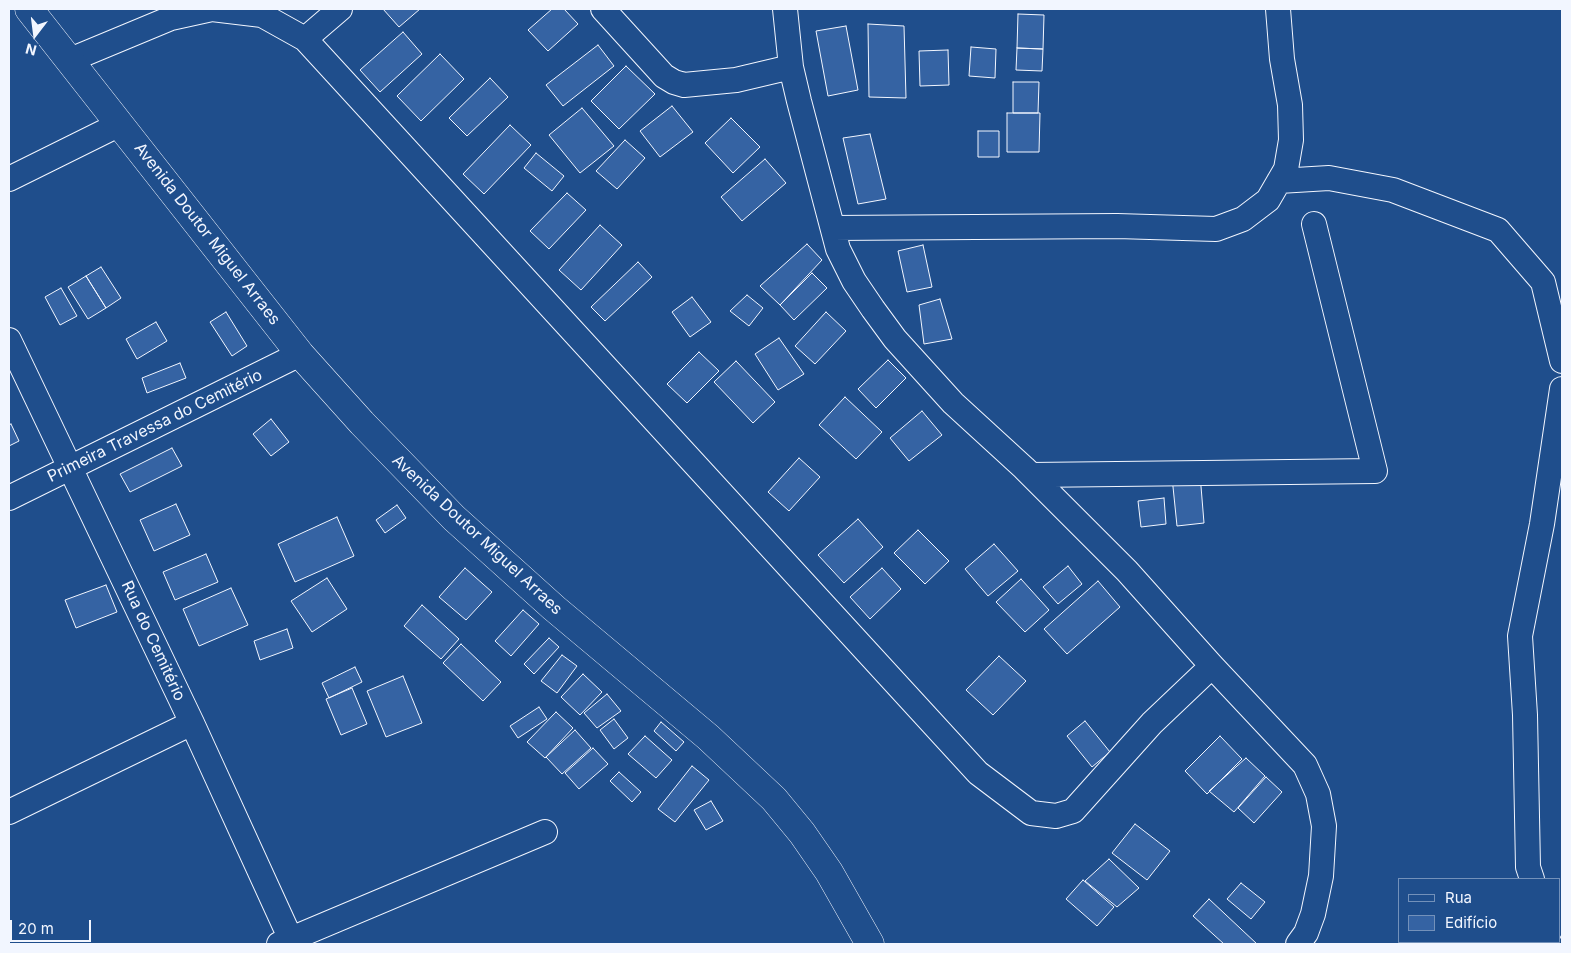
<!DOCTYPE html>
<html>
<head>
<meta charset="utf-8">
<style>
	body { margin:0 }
	#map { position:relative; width:1571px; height:953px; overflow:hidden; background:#1f4e8c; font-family:Inter,sans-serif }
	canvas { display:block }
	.frame { position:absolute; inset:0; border:10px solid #f2f6ff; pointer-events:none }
	.legend { position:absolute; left:1398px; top:878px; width:162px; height:65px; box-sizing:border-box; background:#1f4e8c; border:1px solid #7391ba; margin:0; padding:6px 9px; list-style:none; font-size:15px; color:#f2f6ff }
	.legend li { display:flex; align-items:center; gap:10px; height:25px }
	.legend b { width:25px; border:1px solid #7391ba }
	.north { position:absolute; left:10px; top:10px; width:50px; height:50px; -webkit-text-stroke:4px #1f4e8c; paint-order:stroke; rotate:195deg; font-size:14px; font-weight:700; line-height:20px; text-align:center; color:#f2f6ff }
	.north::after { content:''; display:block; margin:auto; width:18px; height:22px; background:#f2f6ff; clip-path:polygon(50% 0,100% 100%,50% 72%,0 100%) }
	.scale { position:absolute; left:10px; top:920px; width:81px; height:22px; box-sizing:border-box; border:2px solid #f2f6ff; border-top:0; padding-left:6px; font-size:15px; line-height:18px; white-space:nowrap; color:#f2f6ff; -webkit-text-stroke:4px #1f4e8c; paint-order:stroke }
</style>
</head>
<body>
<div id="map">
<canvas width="1571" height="953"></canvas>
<div class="frame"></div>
<ul class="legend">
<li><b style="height:6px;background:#1f4e8c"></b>Rua</li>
<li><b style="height:14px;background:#3563a3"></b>Edifício</li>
</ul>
<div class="north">N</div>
<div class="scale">20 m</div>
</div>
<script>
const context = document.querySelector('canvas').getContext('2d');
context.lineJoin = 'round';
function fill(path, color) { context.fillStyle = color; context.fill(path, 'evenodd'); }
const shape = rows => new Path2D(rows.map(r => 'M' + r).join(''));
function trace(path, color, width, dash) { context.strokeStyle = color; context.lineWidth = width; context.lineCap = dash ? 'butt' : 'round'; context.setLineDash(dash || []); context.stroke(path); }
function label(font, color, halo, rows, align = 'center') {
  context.font = font + ' Inter,sans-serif'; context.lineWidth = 4; context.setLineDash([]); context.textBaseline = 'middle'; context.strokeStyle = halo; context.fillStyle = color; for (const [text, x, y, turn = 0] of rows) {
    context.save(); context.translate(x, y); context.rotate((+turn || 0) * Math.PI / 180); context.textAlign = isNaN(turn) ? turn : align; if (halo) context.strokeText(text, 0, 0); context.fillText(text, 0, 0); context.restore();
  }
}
const building = shape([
	[383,9,420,9,399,27,383,9],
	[552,9,564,9,578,24,548,51,528,30,552,9],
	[1018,14,1044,15,1043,49,1017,48,1018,14],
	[868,24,904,26,906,98,869,97,868,24],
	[846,26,858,90,828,96,816,31,846,26],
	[403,32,422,54,380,92,360,70,403,32],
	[598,45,614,66,563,106,546,85,598,45],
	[971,47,996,49,995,78,969,76,971,47],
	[1017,48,1043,49,1042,71,1016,70,1017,48],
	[948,50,949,85,920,86,919,51,948,50],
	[440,54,464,79,421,121,397,96,440,54],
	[626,66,655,94,619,129,591,101,626,66],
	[490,78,508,97,467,136,449,118,490,78],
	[1013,82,1039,82,1038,113,1013,113,1013,82],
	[672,106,693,132,660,157,640,131,672,106],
	[582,108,614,146,580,173,549,135,582,108],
	[1007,113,1040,113,1039,152,1007,152,1007,113],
	[731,118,760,147,733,173,705,143,731,118],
	[510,125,531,145,484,194,463,174,510,125],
	[978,131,999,131,999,157,978,157,978,131],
	[870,134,886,199,858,204,843,138,870,134],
	[625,140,645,158,617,189,596,171,625,140],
	[536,153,564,176,552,191,524,168,536,153],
	[765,159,786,183,742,221,721,197,765,159],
	[567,193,586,210,549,249,530,231,567,193],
	[600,225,622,245,581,290,559,270,600,225],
	[807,244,822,260,780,305,760,286,807,244],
	[923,245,932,287,907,292,898,251,923,245],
	[638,262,652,277,605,321,591,307,638,262],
	[101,267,121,298,106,308,86,276,101,267],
	[812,273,827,288,794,320,780,305,812,273],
	[86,276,106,308,88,319,68,287,86,276],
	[61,288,77,316,60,325,45,297,61,288],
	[747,295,763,308,749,326,730,311,747,295],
	[692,297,711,322,690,337,672,312,692,297],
	[940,299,952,339,924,344,919,305,940,299],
	[226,312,247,346,232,356,210,322,226,312],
	[826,312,846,331,815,364,795,346,826,312],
	[156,322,167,341,137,359,126,339,156,322],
	[779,338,804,374,778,390,755,354,779,338],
	[699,352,719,371,687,403,667,384,699,352],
	[888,360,906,378,876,408,858,389,888,360],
	[736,361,775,402,753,423,714,382,736,361],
	[180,363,186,378,147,393,142,378,180,363],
	[845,397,882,432,856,459,819,425,845,397],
	[922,411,942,435,909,461,890,438,922,411],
	[271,419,289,442,271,456,253,434,271,419],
	[11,424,19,441,9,446,9,425,11,424],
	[172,448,182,466,130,492,120,474,172,448],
	[799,458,820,477,789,511,768,492,799,458],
	[1200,474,1204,523,1177,526,1172,477,1200,474],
	[1164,498,1166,524,1141,527,1138,501,1164,498],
	[176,504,190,535,154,551,140,520,176,504],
	[397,505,406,518,385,533,376,520,397,505],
	[337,517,354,556,295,582,278,544,337,517],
	[858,519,883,547,844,583,818,555,858,519],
	[918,530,949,561,925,584,894,553,918,530],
	[994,544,1018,571,988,596,965,569,994,544],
	[206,554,218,582,175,600,163,572,206,554],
	[1068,566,1082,584,1058,604,1043,587,1068,566],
	[465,568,492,592,466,620,439,597,465,568],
	[882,568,901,589,870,619,850,597,882,568],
	[327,578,347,609,312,632,291,601,327,578],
	[1021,579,1049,610,1025,632,996,602,1021,579],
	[1098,581,1120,607,1067,654,1044,629,1098,581],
	[106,585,117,612,76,628,65,600,106,585],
	[231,588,248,625,199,646,183,609,231,588],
	[422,605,459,639,441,659,404,626,422,605],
	[523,610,539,624,511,656,495,641,523,610],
	[287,629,293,648,260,660,254,641,287,629],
	[549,638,559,647,534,674,524,664,549,638],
	[461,644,501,682,483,701,443,663,461,644],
	[562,655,577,666,557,693,541,681,562,655],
	[999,656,1026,681,993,715,966,690,999,656],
	[355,667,362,682,329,698,322,683,355,667],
	[583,674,602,692,580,715,561,697,583,674],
	[403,676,422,723,386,737,367,691,403,676],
	[352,688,367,724,341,735,326,699,352,688],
	[607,694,621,711,597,728,584,713,607,694],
	[539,707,547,719,518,738,510,726,539,707],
	[556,712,573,728,545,758,527,742,556,712],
	[614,719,628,738,614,749,600,730,614,719],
	[1085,721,1110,752,1092,767,1067,736,1085,721],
	[661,722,684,742,676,751,654,731,661,722],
	[575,730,591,748,562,774,546,757,575,730],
	[645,736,672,760,656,778,628,754,645,736],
	[1220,736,1242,759,1207,794,1185,771,1220,736],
	[593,748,608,764,579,789,565,773,593,748],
	[1246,758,1265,776,1234,812,1209,791,1246,758],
	[692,766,709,780,675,822,658,809,692,766],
	[619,772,641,792,632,802,610,781,619,772],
	[1266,777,1282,792,1254,823,1238,808,1266,777],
	[711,801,723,821,706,830,694,810,711,801],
	[1135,824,1170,851,1147,880,1112,853,1135,824],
	[1109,859,1139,888,1117,907,1085,881,1109,859],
	[1083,880,1114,907,1097,926,1066,899,1083,880],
	[1241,883,1265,902,1251,919,1227,899,1241,883],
	[1209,899,1257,944,1224,944,1193,916,1209,899]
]);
fill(building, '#3563a3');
trace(building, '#f2f6ff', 1);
const minor = shape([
	[603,9,664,76,674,82,684,85,736,80,791,67],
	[785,9,791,67,799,101,838,249,854,281,873,309,895,339,953,403,1024,468,1127,571,1212,666,1305,765,1318,794,1324,826,1321,876,1313,914,1306,933,1298,944],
	[305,39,340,9],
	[70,60,171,18,212,9,262,15,305,39,978,773,1031,813,1056,816,1073,811,1152,723,1212,666],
	[9,179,120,124],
	[1279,181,1329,178,1393,190,1498,230,1543,282,1562,361],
	[833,228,1117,226,1216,229,1243,219,1268,200,1286,169,1291,140,1290,105,1282,59,1278,9],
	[9,340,192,723,293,944],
	[1031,475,1375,471,1314,224],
	[9,498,300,354],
	[9,812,192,723],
	[1532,879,1528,867,1525,715,1520,636,1542,524,1562,389],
	[1549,942,1550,944],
	[279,944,545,832]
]);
const secondary = shape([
	[29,9,300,354,362,423,454,518,554,608,708,737,774,799,802,833,829,872,870,944]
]);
trace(minor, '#f2f6ff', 26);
trace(secondary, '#f2f6ff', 29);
trace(minor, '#1f4e8c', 24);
trace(secondary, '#1f4e8c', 28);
label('16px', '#f2f6ff', '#1f4e8c', [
	["Avenida Doutor Miguel Arraes",207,234,52],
	["Primeira Travessa do Cemitério",155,426,-26],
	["Avenida Doutor Miguel Arraes",477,535,43],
	["Rua do Cemitério",153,641,65]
]);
</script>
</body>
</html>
